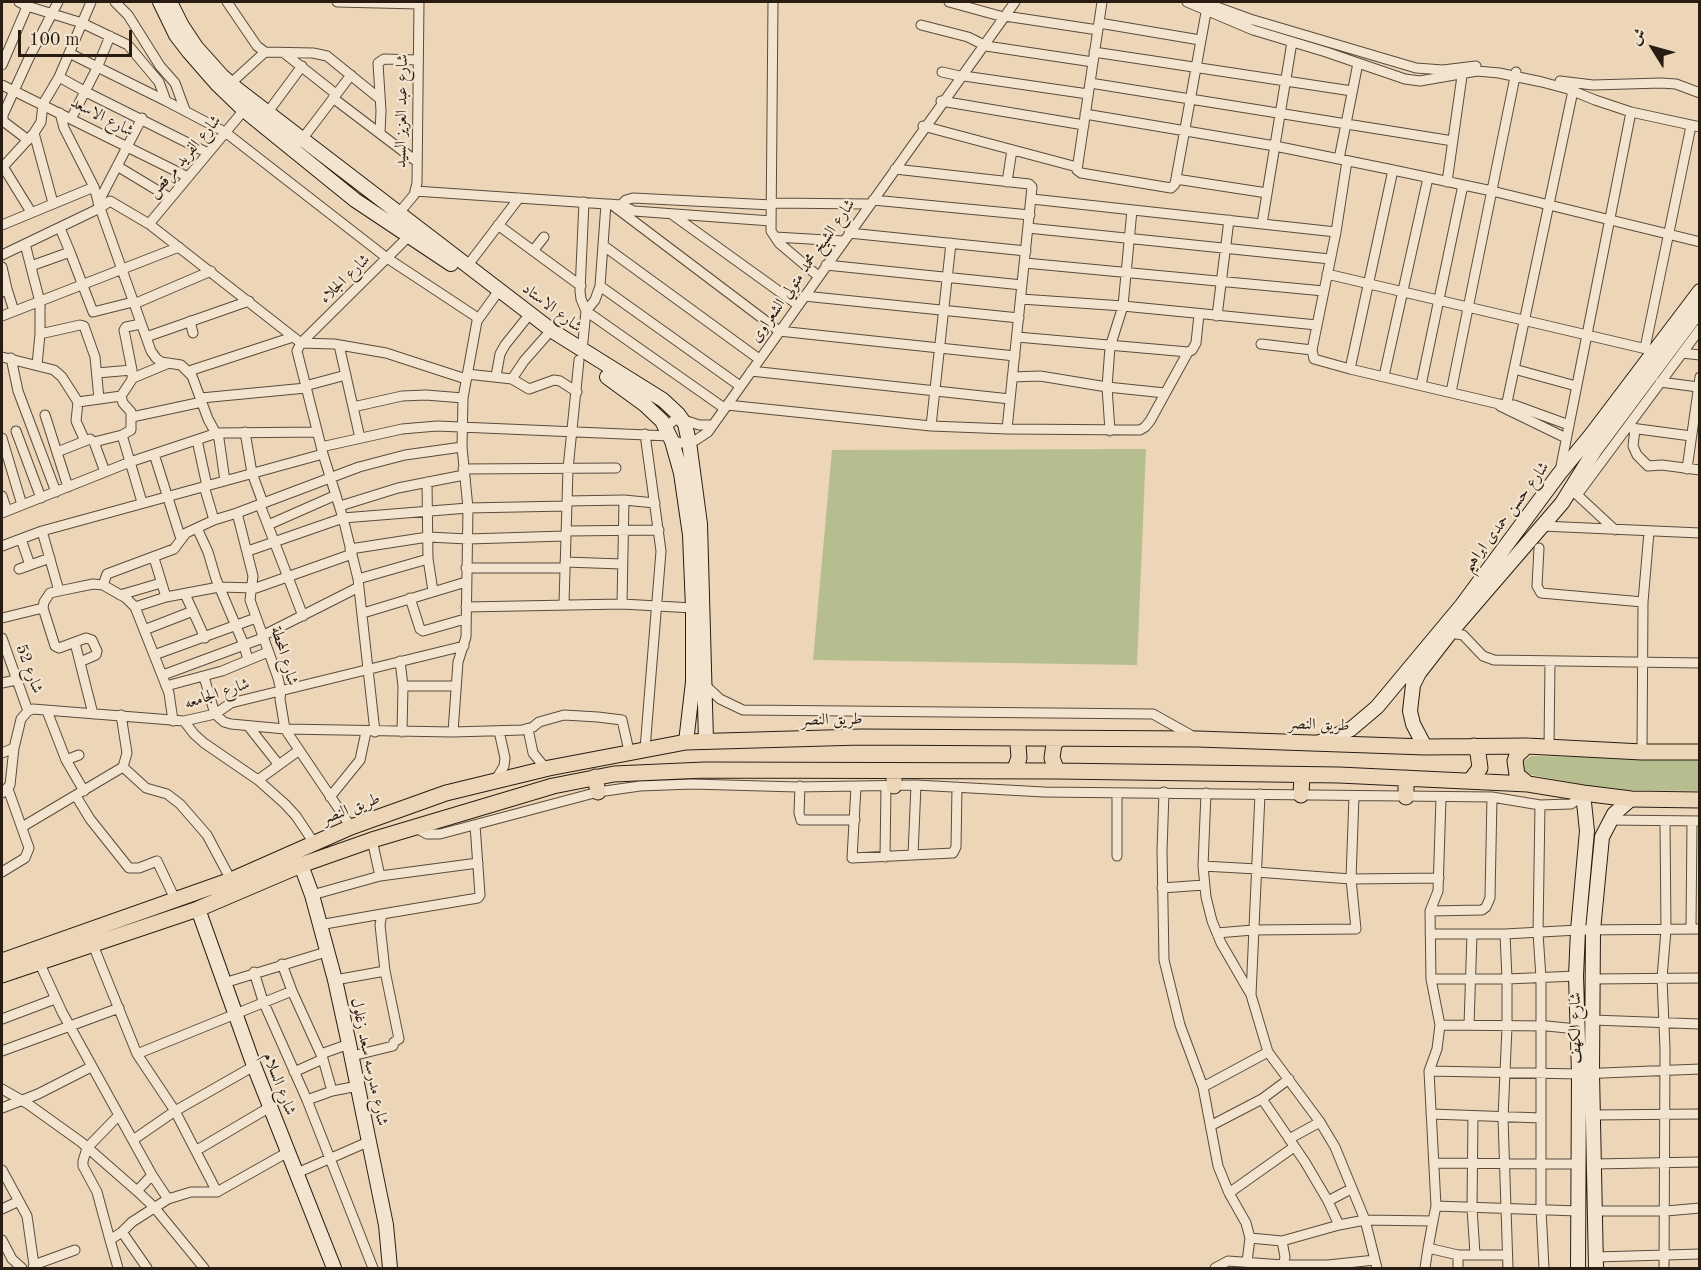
<!DOCTYPE html>
<html>
<head>
<meta charset="utf-8">
<style>
	body { margin:0 }
	#map { position:relative; width:1701px; height:1270px; overflow:hidden; background:#ecd6b7; font-family:"Old Standard TT",Amiri,serif }
	canvas { display:block }
	.frame { position:absolute; inset:0; border:3px solid #291d13; pointer-events:none }
	.north { position:absolute; left:1623px; top:18px; width:60px; height:60px; -webkit-text-stroke:4px #f3e4d0; paint-order:stroke; rotate:307deg; font-size:16px; font-weight:700; line-height:24px; text-align:center; color:#291d13 }
	.north::after { content:''; display:block; margin:auto; width:21px; height:27px; background:#291d13; clip-path:polygon(50% 0,100% 100%,50% 72%,0 100%) }
	.scale { position:absolute; left:18px; top:30px; width:114px; height:27px; box-sizing:border-box; border:3px solid #291d13; border-top:0; padding-left:8px; font-size:18px; line-height:21px; white-space:nowrap; color:#291d13; -webkit-text-stroke:4px #f3e4d0; paint-order:stroke }
</style>
</head>
<body>
<div id="map">
<canvas width="1701" height="1270"></canvas>
<div class="frame"></div>
<div class="north">ش</div>
<div class="scale">100 m</div>
</div>
<script>
const context = document.querySelector('canvas').getContext('2d');
context.lineJoin = 'round';
function fill(path, color) { context.fillStyle = color; context.fill(path, 'evenodd'); }
const shape = rows => new Path2D(rows.map(r => 'M' + r).join(''));
function trace(path, color, width, dash) { context.strokeStyle = color; context.lineWidth = width; context.lineCap = dash ? 'butt' : 'round'; context.setLineDash(dash || []); context.stroke(path); }
function label(font, color, halo, rows, align = 'center') {
  context.font = font + ' "Old Standard TT",Amiri,serif'; context.lineWidth = 4.5; context.setLineDash([]); context.textBaseline = 'middle'; context.strokeStyle = halo; context.fillStyle = color; for (const [text, x, y, turn = 0] of rows) {
    context.save(); context.translate(x, y); context.rotate((+turn || 0) * Math.PI / 180); context.textAlign = isNaN(turn) ? turn : align; if (halo) context.strokeText(text, 0, 0); context.fillText(text, 0, 0); context.restore();
  }
}
fill(shape([
	[1146,449,1137,665,813,660,832,450],
	[1531,756,1699,758,1699,791,1610,790,1527,774,1522,768,1524,761]
]), '#b6be90');
const street = shape([
	[19,2,27,6,82,23,128,45,159,82,166,101,225,132,387,258,478,318],
	[115,2,128,15,160,66,175,83,185,110],
	[227,2,257,46,265,52,313,53,327,56,380,99],
	[337,2,419,4],
	[773,2,771,231,779,243,818,276],
	[949,2,1000,16],
	[1102,2,1077,170,1081,173,1171,188,1175,184,1207,7],
	[1187,2,1253,30,1326,52,1405,79,1420,81,1477,71,1499,73,1542,82,1568,89,1595,100,1631,112,1700,127],
	[1206,3,1250,19,1416,68,1443,70,1476,66],
	[1005,16,1098,30],
	[1099,23,1200,40],
	[921,25,968,37,982,44],
	[986,46,1093,62],
	[1094,52,1352,91],
	[69,53,166,101],
	[284,53,336,94],
	[2,65,29,2],
	[942,72,960,76],
	[964,76,1088,94],
	[59,77,86,92,208,153],
	[1560,81,1593,85,1661,83,1676,84,1700,93],
	[1090,83,1453,141],
	[230,84,265,52],
	[2,85,188,177],
	[333,98,416,161],
	[941,101,1084,125],
	[268,112,302,66],
	[1085,114,1275,146,1393,170,1492,191,1700,242],
	[71,119,97,68,110,36],
	[923,126,1077,167],
	[34,133,53,203],
	[380,133,381,111,378,63,384,59,418,60],
	[28,140,3,121,3,115,29,58,58,2],
	[300,142,351,75],
	[1339,159,1358,63],
	[1347,161,1336,232,1312,350,1314,359,1350,369,1499,404,1514,405,1569,425],
	[2,165,31,212],
	[117,166,170,198],
	[2,168,34,133,41,122,43,104,59,77,91,2],
	[895,169,1029,184,1032,187,1007,429],
	[1176,179,1267,193],
	[1007,182,1012,150],
	[1447,182,1463,69],
	[415,191,621,205,634,211,771,221],
	[1032,199,1336,232],
	[873,200,1030,215],
	[584,202,580,291,581,299,586,311,724,408],
	[98,203,142,118],
	[772,203,869,204],
	[611,204,779,331,1015,356],
	[621,205,626,200,633,198,772,205],
	[398,214,414,195,417,183,419,2],
	[673,215,798,305],
	[149,224,244,110],
	[1262,224,1292,42],
	[2,225,94,187],
	[498,225,581,286],
	[60,228,70,252],
	[1028,228,1330,259],
	[849,233,1026,251],
	[775,237,843,241],
	[25,244,40,302,40,334,37,365],
	[604,246,759,359],
	[533,251,544,237],
	[2,255,100,208,94,187,64,128,60,113],
	[1025,263,1324,291],
	[468,265,519,198],
	[826,265,1022,285],
	[31,266,70,252,93,312,133,302],
	[2,267,7,289,2,292],
	[1327,274,1655,351],
	[600,286,740,386],
	[7,289,14,311],
	[804,296,1019,318],
	[1021,299,1123,306,1317,325],
	[134,304,211,271],
	[2,316,179,247],
	[1217,316,1229,220],
	[190,321,193,333],
	[40,334,80,325,84,326,95,357,99,399],
	[146,337,249,301],
	[1261,344,1312,350],
	[339,345,360,438],
	[1645,348,1691,126],
	[582,351,586,311,595,300,600,286,606,204],
	[1188,352,1192,350,1196,343,1199,314],
	[1682,353,1700,355],
	[2,357,54,370,62,377,78,402,121,396],
	[11,358,18,391,56,492],
	[1350,369,1393,170],
	[1514,369,1576,386],
	[132,370,124,330,126,327,141,324],
	[189,371,293,337],
	[751,371,1010,399],
	[97,373,132,370,132,376],
	[467,374,512,379,529,389,554,380,560,381,577,392],
	[496,376,500,354,505,345,525,320],
	[1384,376,1428,178],
	[1012,377,1040,376,1107,387,1165,393],
	[512,379,524,361,546,336],
	[1660,382,1698,387],
	[1421,385,1463,185],
	[305,386,346,375],
	[1451,392,1516,72],
	[201,398,306,388],
	[78,402,76,421,85,441],
	[727,405,931,426,1007,429,1140,430,1145,427,1150,421,1188,352,1017,337],
	[1500,406,1566,438],
	[353,407,402,396,426,395,463,398],
	[1506,407,1574,86],
	[45,415,68,487],
	[132,417,202,402],
	[931,426,951,243],
	[666,427,673,421,681,419,699,425,712,425],
	[1631,428,1691,436],
	[1635,429,1633,446,1637,455,1648,466,1662,465,1700,470],
	[16,431,41,498],
	[1110,431,1107,387,1110,347,1123,306,1132,210],
	[245,432,252,473,263,503],
	[2,438,22,505],
	[197,440,207,486],
	[672,441,681,443,696,440,708,432,1015,2],
	[94,442,122,435],
	[321,447,402,429,437,426,670,436],
	[57,452,90,439,94,442,105,472],
	[154,454,181,539],
	[463,469,616,468],
	[1687,469,1700,377],
	[1560,471,1631,112],
	[225,481,219,439,208,419,192,376,181,365,161,362,156,358,151,351,100,208,110,201,149,224,301,343,334,344,386,353,466,379],
	[427,482,428,559,433,591],
	[204,486,214,520],
	[1573,491,1615,530],
	[1577,495,1700,329],
	[2,496,7,511],
	[567,501,624,500,655,503],
	[142,502,122,435,131,430,131,412,123,403,121,396,133,378,169,363],
	[260,505,303,616],
	[340,506,398,488,464,475],
	[2,513,130,462,217,433,317,432],
	[237,513,253,576,250,600,278,678,281,691,280,699,285,729,351,827],
	[268,525,336,495],
	[1542,526,1700,533],
	[197,528,208,552,216,579,244,645,248,660],
	[42,531,59,591],
	[566,531,659,530],
	[21,539,30,565],
	[2,546,42,531,323,454],
	[1539,548,1537,586,1541,593,1643,602],
	[350,549,428,537,468,539,565,536],
	[248,551,343,518,468,508,567,506],
	[154,558,166,597],
	[565,562,622,564],
	[466,568,565,568],
	[19,569,50,558],
	[358,579,428,559],
	[103,585,107,574,174,549,186,533,214,520,237,513,359,467,405,455,462,447],
	[185,594,205,638],
	[120,595,161,583],
	[410,598,420,629,423,631,465,619],
	[564,604,568,469,579,360],
	[622,604,624,500],
	[135,607,166,597,219,587,256,588,352,554],
	[466,607,622,604,693,608],
	[363,613,466,582],
	[2,618,43,608],
	[144,630,193,611],
	[1450,633,1463,635,1483,656,1494,660,1700,663],
	[262,636,359,587],
	[2,638,28,711],
	[75,643,93,714],
	[154,655,256,618],
	[400,661,403,686,402,732],
	[80,662,96,655,97,651,92,640,86,638,59,648,55,646,43,608,44,602,50,593,59,591,93,584,103,585,126,598,135,607,169,693,173,721],
	[163,675,263,638],
	[204,677,215,714,224,722,231,724,285,729,453,732,522,730,533,727,539,722,564,715,598,717,622,720,629,751],
	[2,683,16,680],
	[705,685,720,699,743,710,1153,714,1196,738],
	[166,686,222,671,268,652],
	[403,686,455,686],
	[47,711,66,760,84,791],
	[121,715,127,753,123,767],
	[184,721,194,734,204,743,258,780,285,804,296,816,314,843],
	[249,727,279,765],
	[528,729,533,753,542,764,549,768],
	[375,732,358,579,343,518,323,454,297,351,301,343,409,236],
	[453,732,458,662,466,637,468,508,462,447,463,398,477,321,495,296],
	[1549,747,1550,661],
	[645,749,661,551,645,434],
	[1642,752,1643,602,1649,532],
	[2,753,14,748],
	[66,760,79,755],
	[258,780,298,751],
	[495,781,504,766,505,758,499,731],
	[800,786,799,813,801,820,855,820],
	[856,787,852,858,953,853,956,847,957,787],
	[1164,792,1162,851,1164,960,1180,1025,1203,1087,1218,1166,1229,1193,1246,1223,1250,1238,1247,1262],
	[2,793,10,785,14,748,21,719,28,711,33,709,184,721,215,714,231,703,239,701,464,646],
	[1117,793,1117,856],
	[1206,793,1203,866,1206,897,1212,921,1221,943,1250,993],
	[1260,794,1251,995,1268,1052,1320,1122,1335,1147,1365,1220,1377,1268],
	[76,796,90,819,129,868,139,868,157,861,175,899],
	[330,797,360,760,366,732],
	[1540,805,1538,933,1541,978,1541,1209,1544,1268],
	[1610,820,1700,821],
	[22,827,123,767,146,788,167,794,180,804,207,835,231,880],
	[414,827,427,834,440,834,598,792,640,786,692,784,797,787,916,785,1044,792,1492,797,1540,805,1571,804,1577,800,1582,793],
	[372,840,380,876],
	[913,855,916,785],
	[885,857,886,786],
	[1203,866,1257,869],
	[2,872,25,858,29,848,8,789],
	[1256,872,1351,879,1354,796],
	[1162,888,1204,885],
	[312,895,380,876,478,863],
	[1430,911,1482,910,1486,907,1490,898,1492,797],
	[319,925,382,914],
	[1691,929,1692,821],
	[1217,933,1253,930,1356,929,1351,879,1439,878],
	[1430,934,1505,934,1578,930,1700,929],
	[93,945,137,1054,292,991,282,964],
	[39,962,62,1012,152,1175,137,1191],
	[254,972,263,1001,307,1100,373,1268],
	[1431,979,1507,979,1505,934],
	[1593,979,1700,978],
	[335,980,385,971],
	[224,983,326,952],
	[292,991,323,1059,294,1072],
	[2,1019,55,999],
	[1593,1020,1700,1024],
	[1440,1025,1547,1026,1577,1029],
	[1469,1025,1472,934],
	[2,1051,119,1008],
	[137,1054,175,1111,217,1192,288,1152],
	[321,1054,349,1044],
	[352,1056,393,1046,394,1042,399,1039,385,971,380,925,382,914,478,898,480,895,475,825],
	[323,1059,332,1091],
	[1429,1071,1579,1074,1700,1069],
	[1203,1087,1268,1052],
	[2,1089,28,1104,81,1142,137,1191,154,1207,204,1268],
	[1262,1099,1305,1162,1328,1201,1339,1225,1365,1220,1433,1221,1436,1206,1578,1211],
	[307,1100,332,1091,358,1086],
	[2,1108,38,1094,91,1067],
	[1431,1114,1541,1118],
	[119,1115,87,1148,83,1161,83,1166,97,1192,110,1240,122,1232],
	[1593,1115,1700,1114],
	[1473,1116,1472,1208,1475,1254],
	[1212,1125,1262,1099,1289,1079],
	[1289,1139,1320,1122],
	[133,1140,175,1111,254,1066],
	[197,1150,270,1107],
	[1435,1163,1579,1164],
	[1594,1164,1700,1162],
	[2,1170,27,1216,34,1265,33,1268],
	[297,1173,370,1141],
	[152,1175,168,1199],
	[1229,1193,1294,1147],
	[1328,1201,1351,1189],
	[1436,1206,1429,1071,1437,1049,1440,1025,1431,979,1430,911,1438,891,1441,798],
	[2,1209,19,1201],
	[1594,1211,1666,1211,1700,1208],
	[1433,1221,1428,1248,1458,1255,1507,1255],
	[1250,1238,1282,1241,1339,1225],
	[2,1240,12,1259,22,1268],
	[110,1240,118,1268],
	[1282,1241,1285,1257,1283,1265],
	[1458,1255,1458,1268],
	[1596,1257,1700,1254],
	[34,1265,75,1250],
	[147,1268,122,1232,132,1222,168,1199,191,1192,217,1192],
	[1215,1268,1228,1261,1283,1265,1328,1265,1375,1260],
	[1425,1268,1428,1248],
	[1508,1268,1503,1118,1507,1027,1507,979,1576,976],
	[1664,1268,1665,1049,1662,978,1666,930,1665,821]
]);
const secondary = shape([
	[160,2,176,35,189,52,217,84,244,110,355,200,451,264],
	[170,2,182,26,196,47,222,76,237,89,554,332,663,400,678,414,685,424,689,442,700,524,706,741],
	[607,377,644,404,662,421,672,441,681,473,690,535,693,608,693,682,686,742],
	[1320,742,1351,729,1377,707,1462,605,1559,474,1591,435,1700,291],
	[1425,747,1413,724,1410,711,1413,685,1419,673,1450,633,1562,503,1595,450,1700,309],
	[301,865,312,895,335,980,349,1044,386,1225,390,1268],
	[198,909,254,1066,334,1268],
	[1578,1268,1579,1074,1576,976,1578,930,1587,831,1583,793],
	[1596,1268,1592,1073,1593,930,1602,837,1614,814,1631,799]
]);
const primary = shape([
	[1527,746,1517,755,1515,761,1517,775,1528,784],
	[894,771,894,786],
	[1014,771,1019,758,1018,744,1015,738],
	[1057,771,1052,758,1054,744,1059,739],
	[595,777,598,792],
	[1470,781,1480,768,1478,753,1474,746],
	[1301,795,1302,775],
	[1406,797,1406,778],
	[2,961,231,880,351,827,446,793,549,768,686,742,861,737,1198,739,1425,747,1527,746,1642,752,1700,752],
	[2,975,198,909,301,865,372,840,553,786,614,774,705,770,1057,771,1339,775,1528,784,1583,793,1631,799,1700,800]
]);
trace(street, '#5a4b3c', 11);
trace(secondary, '#291d13', 16);
trace(primary, '#291d13', 17);
trace(street, '#f3e4d0', 9);
trace(secondary, '#f3e4d0', 14);
trace(primary, '#ecd6b7', 15);
label('16px', '#291d13', '#f3e4d0', [
	["شارع عبد العزيز السيد",402,111,-89],
	["شارع الاسعد",102,117,27],
	["شارع الفريد مرقص",185,157,-50],
	["شارع الشيخ محمد متولي الشعراوى",803,271,-55],
	["شارع الجلاء",345,279,-44],
	["شارع الاستاد",552,308,37],
	["شارع حسن حمدى ابراهيم",1506,517,-53],
	["شارع المحطة",284,656,73],
	["شارع 52",29,669,70],
	["شارع الجامعه",217,694,-18],
	["طريق النصر",832,720,-1],
	["طريق النصر",1319,725,2],
	["طريق النصر",351,809,-21],
	["شارع الكهف",1576,1028,-90],
	["شارع مدرسه سعد زغلول",369,1062,78],
	["شارع السلام",279,1084,69]
]);
</script>
</body>
</html>
